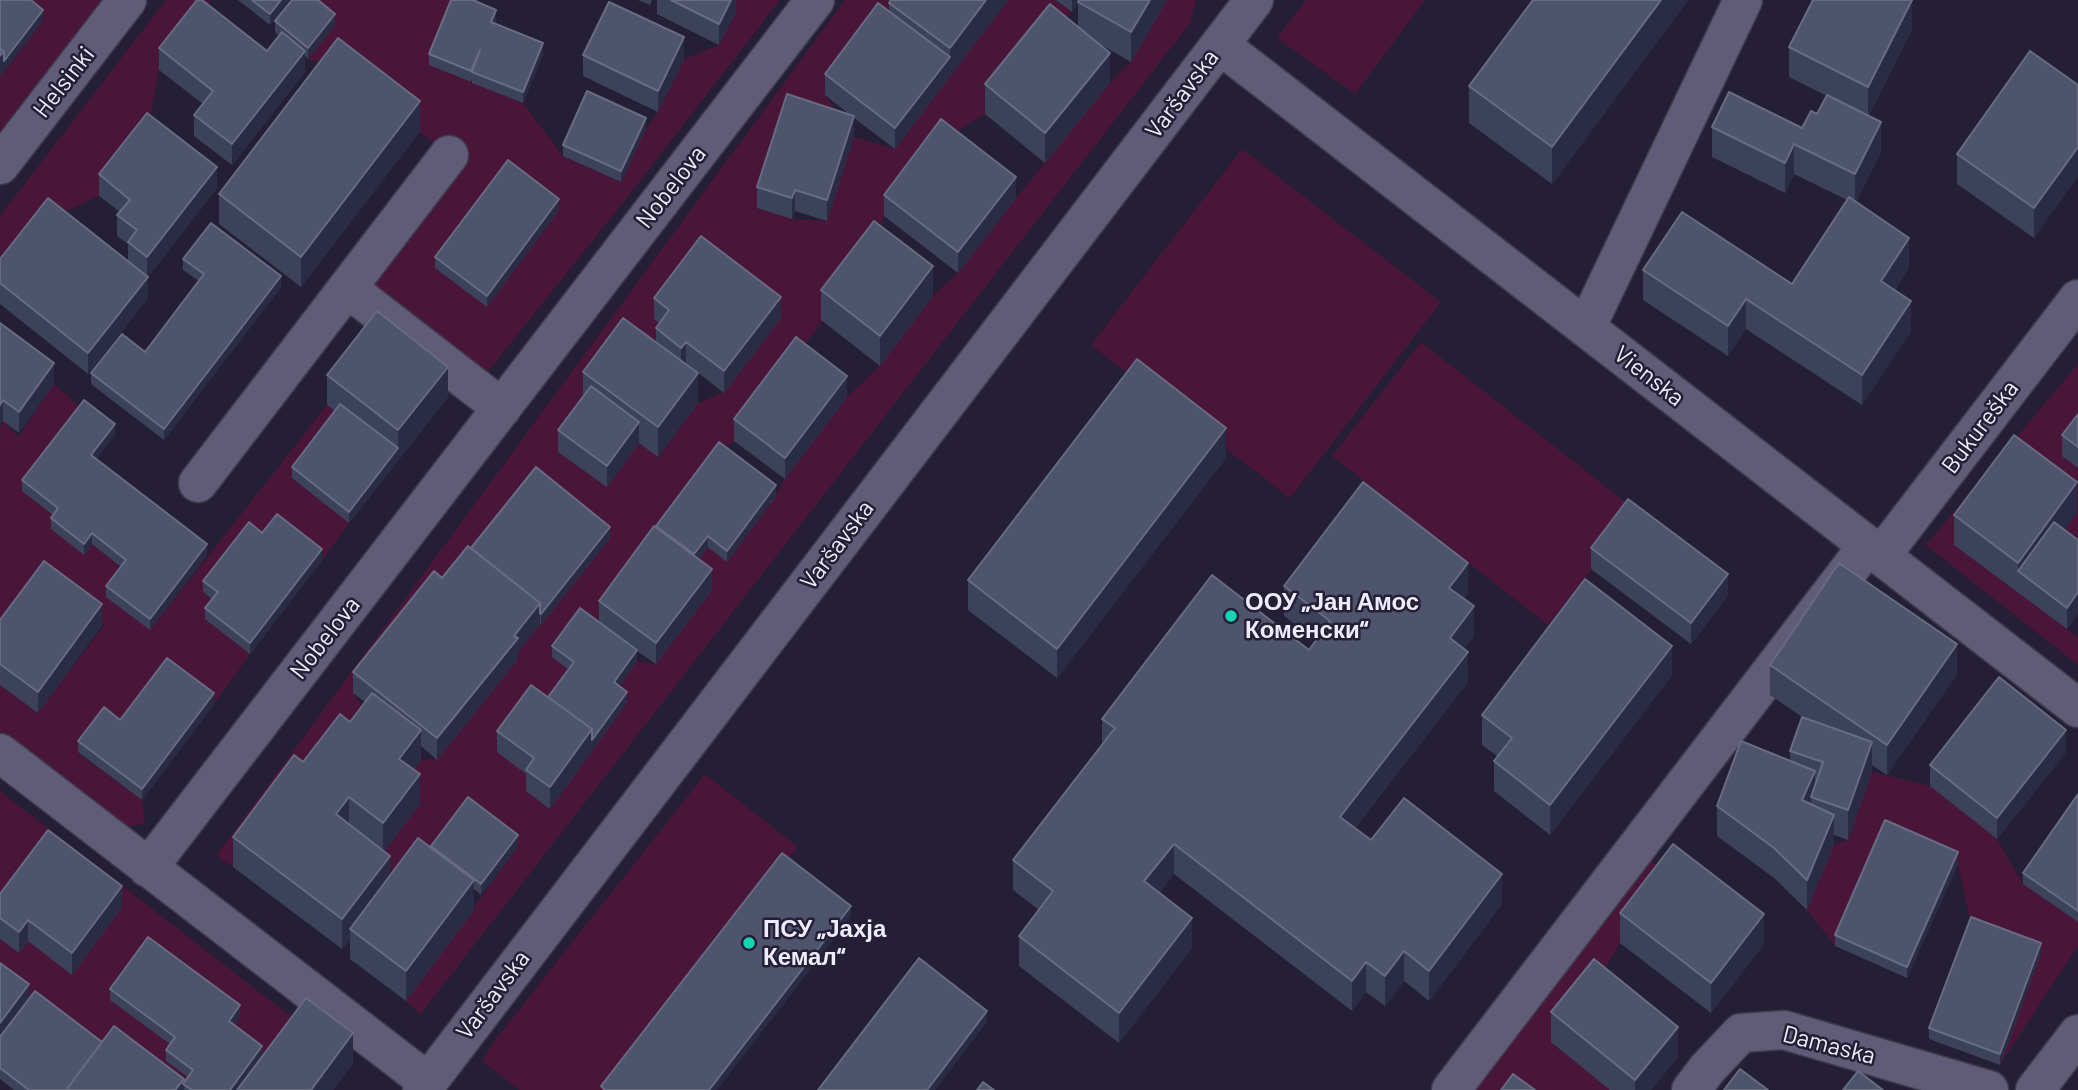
<!DOCTYPE html>
<html>
<head>
<meta charset="utf-8">
<style>
	body { margin:0 }
	canvas { display:block; background:#241e36 }
</style>
</head>
<body>
<canvas width="2078" height="1090"></canvas>
<script>
const context = document.querySelector('canvas').getContext('2d');
context.lineJoin = 'round';
function fill(path, color) { context.fillStyle = color; context.fill(path, 'evenodd'); }
const shape = rows => new Path2D(rows.map(r => 'M' + r).join(''));
function trace(path, color, width, dash) { context.strokeStyle = color; context.lineWidth = width; context.lineCap = dash ? 'butt' : 'round'; context.setLineDash(dash || []); context.stroke(path); }
function label(font, color, halo, rows, align = 'center') {
  context.font = font + ' Barlow,sans-serif'; context.lineWidth = 5; context.setLineDash([]); context.textBaseline = 'middle'; context.strokeStyle = halo; context.fillStyle = color; for (const [text, x, y, turn = 0] of rows) {
    context.save(); context.translate(x, y); context.rotate((+turn || 0) * Math.PI / 180); context.textAlign = isNaN(turn) ? turn : align; if (halo) context.strokeText(text, 0, 0); context.fillText(text, 0, 0); context.restore();
  }
}
fill(shape([
	[16,0,106,0,0,137,0,77,43,21],
	[166,0,211,0,159,70,147,134,99,196,48,219,0,280,0,216],
	[304,0,452,0,429,65,523,103,563,156,621,182,646,129,658,112,684,59,719,45,736,12,714,0,780,0,629,195,475,388,347,288,449,155,338,68,308,59],
	[845,0,902,0,825,95,854,137,895,149,1008,0,1056,0,1072,12,1050,34,985,114,941,141,884,216,874,251,734,441,719,453,599,622,553,657,574,673,534,779,550,808,627,703,614,693,637,661,656,664,694,565,708,547,728,561,776,496,785,479,847,397,880,366,933,296,958,273,1016,198,1110,83,1131,62,1167,0,1196,0,1191,22,420,1015,406,1001,518,846,431,857,390,886,336,844,399,789,421,760,437,759,514,657,610,538,354,693,372,723,293,785,233,867,216,856],
	[854,137,827,221,792,219,757,208],
	[781,318,724,392,698,403,659,457,639,443,607,487,669,331],
	[1306,0,1425,0,1355,94,1277,38],
	[1242,149,1441,302,1290,498,1091,345],
	[1421,342,1637,511,1548,625,1332,456],
	[2078,364,2078,435,2062,456,2078,468,2078,561,1954,545,2078,637,2078,665,1926,545],
	[54,384,84,411,92,544,126,571,150,630,327,405,340,415,349,523,322,560,277,525,218,603,250,654,214,704,120,731,78,753,142,800,145,824,128,826,64,782,0,732,0,685,38,713,104,625,44,582,0,641,0,426,3,421,18,437],
	[1872,772,1930,786,1997,839,2023,884,2078,922,2078,946,2000,1065,1958,863,1835,946,1807,910,1834,845,1848,840],
	[705,774,798,847,608,1090,519,1090,482,1061,496,1039],
	[0,791,306,1028,262,1057,229,1032,240,1017,175,1048,193,1081,175,1090,0,980,0,939,19,953,28,941,72,974,122,907,0,916],
	[1633,851,1673,874,1620,943,1594,989,1550,1041,1610,1090,1451,1090]
]), '#49163a');
const minor = shape([
	[1220,45,2078,708],
	[0,165,127,0],
	[347,288,502,408],
	[1586,328,1743,0],
	[198,483,449,155],
	[1881,556,2078,299],
	[0,753,428,1082],
	[148,868,815,0],
	[422,1090,1254,0],
	[1451,1090,1868,545],
	[1691,1090,1707,1069,1741,1033,1784,1030,1989,1090],
	[2035,1090,2078,1034]
]);
trace(minor, '#3e3a4d', 41);
trace(minor, '#605b76', 38);
fill(shape([
	[238,0,289,0,270,25],
	[638,0,652,0,650,5],
	[657,0,736,0,736,11,719,45,657,14],
	[1008,0,895,149,854,118,854,137,827,221,795,211,792,219,757,208,757,187,849,114,825,95,825,74,889,11,889,3],
	[1056,0,1167,0,1131,62,1098,43,1110,83,1045,163,985,114,985,84,1078,27,1078,3,1072,12],
	[1533,0,1688,0,1552,184,1469,123,1469,86],
	[275,21,335,25,308,59,305,56,305,72,232,165,194,136,194,115,203,104,159,70,159,48,267,51,279,36,275,32],
	[496,21,495,24,543,54,523,103,472,83,472,79,471,82,429,65,429,54],
	[1912,29,1869,115,1881,152,1856,202,1909,268,1895,290,1911,331,1862,405,1746,329,1728,356,1643,300,1643,270,1792,284,1847,200,1794,174,1785,193,1712,157,1712,127,1802,128,1817,114,1827,96,1789,77,1789,47],
	[583,55,684,59,658,112,583,76],
	[2078,85,2034,238,1957,184,1957,154],
	[646,129,621,182,563,156,563,145],
	[420,131,301,287,219,224,219,194],
	[99,174,217,188,148,277,148,298,88,374,0,304,0,259,128,261,128,244,117,236,117,215,120,212,99,196],
	[884,195,1016,198,958,273,884,216],
	[559,210,487,307,435,268,435,257],
	[183,259,281,287,164,440,91,384,91,373,145,352,199,281,183,270],
	[821,290,933,296,880,366,821,320],
	[654,298,781,318,724,393,686,363,698,403,658,457,639,443,607,487,558,452,558,430,583,397,583,372,656,342,656,328,659,323,654,319],
	[0,323,54,384,19,433,3,421],
	[327,375,448,397,349,523,292,478,292,467,335,411,327,405],
	[847,397,785,479,734,441,734,419],
	[2078,414,2078,468,2062,456,2062,435],
	[115,435,96,459,207,555,150,630,106,597,106,586,121,567,92,544,84,555,51,529,51,518,53,515,22,491,22,480],
	[1226,458,1057,678,968,610,968,580],
	[776,496,727,562,708,547,699,559,712,590,656,664,637,651,637,661,619,686,627,703,550,809,526,791,526,774,497,752,497,731,548,697,569,670,552,657,552,646,599,622,599,601,656,528,656,526],
	[2077,512,2064,530,2078,540,2078,613,2067,629,1954,545,1954,515],
	[262,533,322,560,250,654,205,619,205,608,212,599,203,592,203,581],
	[610,538,541,625,540,624,518,652,518,659,437,760,421,746,421,760,414,769,420,804,384,851,390,875,431,848,431,846,518,846,481,895,474,889,474,910,406,1001,350,959,350,940,342,949,233,867,233,837,303,762,350,722,365,702,353,693,353,672,471,548],
	[1591,548,1728,595,1691,644,1591,569],
	[1284,586,1468,593,1464,599,1474,636,1464,649,1468,682,1355,828,1371,840,1502,904,1429,1001,1404,981,1385,1006,1366,992,1352,1011,1174,874,1159,893,1192,948,1119,1043,1019,966,1019,936,1039,910,1013,890,1013,860,1102,745,1102,719,1309,650,1316,640,1284,616],
	[0,620,102,625,38,713,0,685],
	[1770,665,1957,674,1887,775,1872,765,1872,772,1848,840,1834,835,1834,845,1807,910,1774,878,1717,836,1717,806,1790,761,1790,751,1802,717,1770,695],
	[1672,675,1550,835,1494,791,1494,761,1497,756,1482,745,1482,715],
	[214,704,142,800,78,752,78,741,120,720],
	[2066,752,1997,839,1930,786,1930,765],
	[2078,794,2078,922,2023,884,2023,873],
	[1958,864,1907,978,1835,946,1835,935],
	[0,894,122,907,72,975,28,941,19,953,0,939],
	[1620,913,1764,944,1711,1013,1620,943],
	[2041,954,2000,1065,1929,1039,1929,1028],
	[0,963,29,999,102,1042,184,1083,188,1077,166,1061,166,1050,170,1044,110,1000,110,989,240,1016,234,1025,262,1056,353,1063,333,1090,14,1090,0,1079],
	[1551,1012,1678,1057,1651,1090,1610,1090,1551,1042]
]), '#3b4259');
fill(shape([
	[281,0,289,0,270,25,270,14],
	[731,0,736,0,736,11,719,45,719,24],
	[986,0,1008,0,895,149,895,128,950,57,950,48],
	[1072,0,1081,0,1072,12],
	[1150,0,1167,0,1131,62,1131,32],
	[1661,0,1688,0,1552,184,1552,147],
	[1912,0,1912,29,1868,117,1868,87],
	[43,10,43,21,0,77,0,56],
	[496,10,496,21,491,33,491,22],
	[335,14,335,25,308,59,308,48],
	[684,37,684,59,658,112,658,91],
	[543,43,543,54,523,103,523,92],
	[305,51,305,72,232,165,232,144],
	[1110,53,1110,83,1045,163,1045,133],
	[420,101,420,131,301,287,301,257],
	[854,116,854,137,827,221,827,200],
	[646,118,646,129,621,182,621,171],
	[1881,122,1881,152,1855,204,1855,174],
	[1794,144,1794,174,1785,193,1785,163],
	[2078,147,2078,177,2034,238,2034,208],
	[217,167,217,188,148,277,148,298,88,374,88,353,147,278,147,257],
	[1016,177,1016,198,958,273,958,252],
	[795,190,795,211,792,219,792,198],
	[559,199,559,210,487,307,487,296],
	[1909,238,1909,268,1881,311,1881,281],
	[933,266,933,296,880,366,880,336],
	[281,276,281,287,164,440,164,429],
	[781,297,781,318,724,393,724,371],
	[1746,299,1746,329,1728,356,1728,326],
	[1911,301,1911,331,1862,405,1862,375],
	[686,342,686,363,681,369,681,348],
	[54,363,54,384,19,433,19,412],
	[448,367,448,397,349,523,349,512,398,448,398,430],
	[698,373,698,403,658,457,658,427],
	[847,376,847,397,785,479,785,458],
	[3,400,3,421,0,426,0,405],
	[639,422,639,443,607,487,607,466],
	[115,424,115,435,91,466,91,455],
	[1226,428,1226,458,1057,678,1057,649],
	[2077,482,2077,512,2028,579,2018,571,2018,563],
	[776,485,776,496,727,562,727,551],
	[610,527,610,538,541,625,541,614],
	[92,533,92,544,84,555,84,544],
	[708,536,708,547,694,565,694,554],
	[207,544,207,555,150,630,150,619],
	[322,549,322,560,250,654,250,643],
	[1468,563,1468,593,1449,618,1449,588],
	[712,569,712,590,656,664,656,643],
	[1728,574,1728,595,1691,644,1691,623],
	[2078,592,2078,613,2067,629,2067,608],
	[540,603,540,624,518,652,518,659,437,760,437,738,514,636],
	[102,604,102,625,38,713,38,692],
	[1474,606,1474,636,1450,668,1450,638],
	[1957,644,1957,674,1887,775,1887,745],
	[1672,646,1672,675,1550,835,1550,805],
	[637,650,637,661,614,693,614,682],
	[1468,652,1468,682,1340,847,1340,817],
	[627,692,627,703,550,809,550,787,592,729],
	[214,693,214,704,142,800,142,789],
	[421,730,421,760,399,789,399,759],
	[2066,730,2066,752,1997,839,1997,818],
	[1872,742,1872,772,1848,840,1848,810],
	[1815,771,1815,798,1811,797,1811,810,1802,800],
	[420,774,420,804,383,853,383,823],
	[349,797,349,827,336,814],
	[1834,815,1834,845,1807,910,1807,880],
	[518,835,518,846,481,895,481,884],
	[1174,844,1174,874,1144,911,1144,881],
	[1958,852,1958,864,1907,978,1907,967],
	[390,856,390,886,350,929,350,940,342,949,342,919],
	[1502,874,1502,904,1429,1001,1429,971],
	[474,880,474,910,406,1001,406,971],
	[122,886,122,907,72,975,72,953],
	[851,906,851,917,717,1090,709,1090],
	[1764,914,1764,944,1711,1013,1711,983],
	[1192,918,1192,948,1119,1043,1119,1013],
	[28,920,28,941,19,953,19,932],
	[2041,943,2041,954,2000,1065,2000,1054],
	[1404,951,1404,981,1385,1006,1385,976],
	[1366,962,1366,992,1352,1011,1352,981],
	[29,984,29,1006,0,1044,0,1023],
	[240,1005,240,1016,229,1032,229,1021],
	[987,1011,987,1022,935,1090,927,1090],
	[1678,1027,1678,1057,1651,1090,1635,1090,1635,1080],
	[353,1033,353,1063,333,1090,311,1090],
	[262,1046,262,1057,238,1090,230,1090],
	[184,1079,184,1090,175,1090]
]), '#292c44');
const building = shape([
	[0,0,31,0,43,10,4,61,4,51,0,48,0,0],
	[197,0,202,0,267,51,282,32,305,51,232,144,194,115,213,91,159,48,197,0],
	[252,0,281,0,270,14,252,0],
	[292,0,318,0,335,14,308,48,275,21,292,0],
	[451,0,473,0,496,10,491,22,543,43,523,92,472,72,480,50,471,71,429,54,451,0],
	[671,0,731,0,719,24,671,0],
	[891,0,986,0,950,48,889,3,891,0],
	[1079,0,1150,0,1131,32,1078,2,1079,0],
	[1533,0,1661,0,1552,147,1469,86,1533,0],
	[1813,0,1912,0,1868,87,1789,47,1813,0],
	[609,2,684,37,658,91,583,55,609,2],
	[878,3,950,57,895,128,825,74,878,3],
	[1050,4,1110,53,1045,133,985,84,1050,4],
	[338,38,420,101,301,257,219,194,338,38],
	[0,48,4,51,0,56,0,48],
	[2030,51,2078,85,2078,147,2034,208,1957,154,2030,51],
	[587,91,646,118,621,171,563,145,587,91],
	[1729,92,1802,128,1811,111,1817,114,1827,95,1881,122,1855,174,1794,144,1785,163,1712,127,1729,92],
	[787,94,854,116,827,200,795,190,792,198,757,187,787,94],
	[147,113,217,167,147,257,128,242,137,230,117,215,130,200,99,174,147,113],
	[941,119,1016,177,958,252,884,195,941,119],
	[508,160,559,199,487,296,435,257,508,160],
	[1849,197,1909,238,1881,281,1911,301,1862,375,1746,299,1728,326,1643,270,1682,212,1792,284,1849,197],
	[48,198,148,277,88,353,0,283,0,259,48,198],
	[874,221,933,266,880,336,821,290,874,221],
	[211,223,281,276,164,429,91,373,122,334,145,352,204,274,183,259,211,223],
	[701,236,781,297,724,371,686,342,681,348,656,328,669,310,654,298,701,236],
	[377,311,448,367,398,430,327,375,377,311],
	[623,318,698,373,658,427,583,372,623,318],
	[0,323,54,363,19,412,3,400,0,405,0,323],
	[796,337,847,376,785,458,734,419,796,337],
	[1137,359,1226,428,1057,649,968,580,1137,359],
	[591,386,639,422,607,466,558,430,591,386],
	[84,400,115,424,91,455,207,544,150,619,106,586,126,560,92,533,84,544,51,518,58,508,22,480,84,400],
	[340,404,398,448,349,512,292,467,340,404],
	[2078,414,2078,447,2062,435,2078,414],
	[2014,435,2077,482,2018,563,1954,515,2014,435],
	[719,442,776,485,727,551,708,536,694,554,656,526,719,442],
	[536,467,610,527,541,614,540,613,540,603,471,548,536,467],
	[1363,482,1468,563,1449,588,1474,606,1450,638,1468,652,1340,817,1371,840,1404,798,1502,874,1429,971,1404,951,1385,976,1366,962,1352,981,1174,844,1144,881,1192,918,1119,1013,1019,936,1053,891,1013,860,1115,728,1102,719,1212,575,1309,650,1330,621,1284,586,1363,482],
	[1628,499,1728,574,1691,623,1591,548,1628,499],
	[277,514,322,549,250,643,205,608,218,592,203,581,249,522,262,533,277,514],
	[2054,522,2078,540,2078,592,2067,608,2018,571,2054,522],
	[654,526,712,569,656,643,599,601,654,526],
	[468,546,540,603,514,636,518,638,437,738,353,672,434,571,442,578,468,546],
	[44,561,102,604,38,692,0,664,0,620,44,561],
	[1839,563,1957,644,1887,745,1770,665,1839,563],
	[1585,579,1672,646,1550,805,1494,761,1512,738,1482,715,1585,579],
	[580,608,637,650,614,682,627,692,592,740,592,729,548,697,574,662,552,646,580,608],
	[167,658,214,693,142,789,78,741,104,707,120,720,167,658],
	[1999,677,2066,730,1997,818,1930,765,1999,677],
	[531,685,592,729,550,787,526,770,534,758,497,731,531,685],
	[372,693,421,730,399,759,420,774,383,823,349,797,336,814,390,856,342,919,233,837,294,755,303,762,340,714,350,722,372,693],
	[1802,717,1872,742,1848,810,1811,797,1823,762,1790,751,1802,717],
	[1741,741,1815,771,1802,800,1834,815,1807,880,1774,848,1717,806,1741,741],
	[2078,794,2078,911,2023,873,2078,794],
	[468,797,518,835,481,884,431,846,468,797],
	[1885,820,1958,852,1907,967,1835,935,1885,820],
	[48,830,122,886,72,953,28,920,19,932,0,918,0,894,48,830],
	[418,838,474,880,406,971,350,929,418,838],
	[1673,844,1764,914,1711,983,1620,913,1673,844],
	[782,853,851,906,709,1090,605,1090,601,1086,782,853],
	[1971,917,2041,943,2000,1054,1929,1028,1971,917],
	[148,937,240,1005,229,1021,262,1046,230,1090,192,1090,183,1084,193,1070,166,1050,175,1037,110,989,148,937],
	[919,958,987,1011,927,1090,818,1090,919,958],
	[1594,959,1678,1027,1635,1080,1551,1012,1594,959],
	[0,963,29,984,0,1023,0,963],
	[35,991,102,1042,66,1090,29,1090,0,1068,0,1037,35,991],
	[306,998,353,1033,311,1090,237,1090,306,998],
	[114,1026,184,1079,175,1090,66,1090,114,1026],
	[1740,1069,1768,1090,1724,1090,1740,1069],
	[1858,1071,1883,1090,1843,1090,1858,1071],
	[1513,1074,1535,1090,1501,1090,1513,1074],
	[983,1082,994,1090,977,1090,983,1082]
]);
fill(building, '#4e546b');
trace(building, '#676c82', 2);
for (const [x, y, r, color] of [
	[1231,616,7,"#14d5b3"],
	[749,943,7,"#14d5b3"]
]) { const dot = new Path2D(); dot.arc(x, y, r, 0, 2 * Math.PI); context.fillStyle = color; context.fill(dot); trace(dot, '#241e36', 2.5); }
label('24px', '#eeecfc', '#241e36', [
	["Helsinki",64,82,-52],
	["Varšavska",1182,94,-53],
	["Nobelova",671,187,-52],
	["Vienska",1649,376,38],
	["Bukureška",1980,427,-53],
	["Varšavska",837,545,-53],
	["Nobelova",325,638,-52],
	["Varšavska",493,995,-53],
	["Damaska",1829,1045,14]
]);
label('bold 24px', '#eeecfc', '#241e36', [
	["ООУ „Јан Амос",1245,602],
	["Коменски“",1245,630],
	["ПСУ „Јахја",763,929],
	["Кемал“",763,957]
], 'left');
</script>
</body>
</html>
